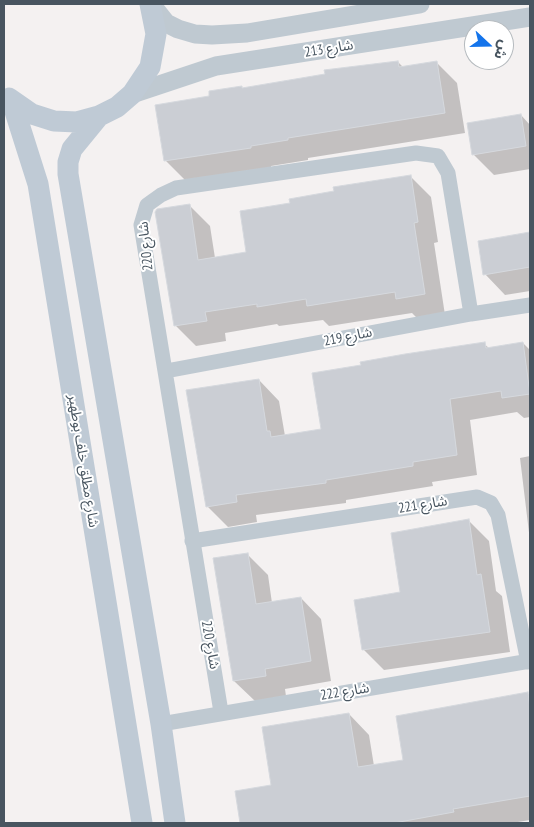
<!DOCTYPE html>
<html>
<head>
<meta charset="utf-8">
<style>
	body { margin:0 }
	#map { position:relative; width:534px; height:827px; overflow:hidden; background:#f4f1f1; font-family:"PT Sans Narrow","Noto Sans Arabic",sans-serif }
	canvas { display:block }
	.frame { position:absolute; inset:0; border:5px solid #485560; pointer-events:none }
	.north { position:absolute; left:464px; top:20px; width:50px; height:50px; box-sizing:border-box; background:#fff; border:1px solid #b6bbbf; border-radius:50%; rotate:111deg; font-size:14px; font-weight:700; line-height:20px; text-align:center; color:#485560 }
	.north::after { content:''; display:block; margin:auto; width:18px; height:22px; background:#1474eb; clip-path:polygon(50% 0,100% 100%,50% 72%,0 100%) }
</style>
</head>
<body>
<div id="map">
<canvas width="534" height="827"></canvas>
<div class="frame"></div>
<div class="north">ش</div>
</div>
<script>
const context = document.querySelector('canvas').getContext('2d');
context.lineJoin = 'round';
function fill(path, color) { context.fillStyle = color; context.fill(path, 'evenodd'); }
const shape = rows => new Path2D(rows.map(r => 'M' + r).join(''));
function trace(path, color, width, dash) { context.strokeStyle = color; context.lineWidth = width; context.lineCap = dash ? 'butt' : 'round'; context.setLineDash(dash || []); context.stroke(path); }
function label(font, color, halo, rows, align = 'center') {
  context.font = font + ' "PT Sans Narrow","Noto Sans Arabic",sans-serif'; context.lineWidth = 4; context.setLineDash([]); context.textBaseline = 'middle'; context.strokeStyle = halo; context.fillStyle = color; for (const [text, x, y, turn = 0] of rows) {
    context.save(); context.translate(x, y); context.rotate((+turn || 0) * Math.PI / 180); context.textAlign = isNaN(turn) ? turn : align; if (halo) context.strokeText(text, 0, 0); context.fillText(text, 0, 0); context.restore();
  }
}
fill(shape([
	[398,62,403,67,436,62,457,83,465,133,308,158,308,160,271,166,271,169,186,181,165,160,211,97,241,87,243,89],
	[521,115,530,125,530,169,494,175,473,154],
	[411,177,431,197,438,242,434,243,445,315,418,319,412,313,329,326,323,320,279,326,277,324,225,333,226,341,196,346,175,325,189,205,210,226,215,258,247,253,291,204],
	[530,233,530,291,505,295,485,274,480,242],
	[523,343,530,350,530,417,524,418,517,412,470,420,477,475,432,482,433,486,346,500,346,503,256,515,257,522,228,527,207,506,259,380,279,401,285,436,323,430,484,344,489,348],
	[530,456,530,541,520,458],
	[468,520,489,541,496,591,502,596,510,652,384,670,363,649,401,593],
	[247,554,268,575,272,603,301,598,321,619,331,681,285,689,286,696,255,701,234,681],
	[527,693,530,696,530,820,512,823,241,823,236,792,273,786,349,714,369,735,374,766,405,761]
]), '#0003');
const building = shape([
	[398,61,399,67,437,61,445,113,288,138,288,140,251,146,251,148,164,161,155,105,209,96,209,91,242,86,242,88,325,74,324,70,398,61],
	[521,114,526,146,472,155,467,123,521,114],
	[411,175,418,222,414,223,425,294,396,299,395,292,307,306,306,299,257,307,257,304,205,312,207,321,174,326,155,212,157,209,190,204,198,260,246,252,240,211,290,203,289,199,334,191,333,187,411,175],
	[530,232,530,267,483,275,478,241,530,232],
	[485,342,486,348,523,342,530,394,502,398,501,391,450,399,457,455,413,462,413,466,326,480,326,483,236,495,237,502,206,507,186,390,259,379,267,431,270,431,271,437,321,429,312,373,361,365,360,362,405,354,485,342],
	[469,519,477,575,481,574,490,632,362,650,354,600,400,592,391,533,469,519],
	[248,553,256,604,301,597,311,661,265,669,266,676,233,681,213,558,248,553],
	[528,692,530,709,530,796,453,809,454,812,394,823,240,823,235,791,271,785,262,727,349,713,358,767,403,760,396,716,528,692]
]);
fill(building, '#cbced4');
trace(building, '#d5d8dd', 1);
trace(shape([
	[166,371,471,314,530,305],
	[192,541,477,497,491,503,498,515,528,662],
	[221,712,141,225,147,205,161,195,176,188,416,153,438,156,448,173,471,314],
	[161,724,530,661]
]), '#bfc9d1', 15);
trace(shape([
	[151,4,166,23,178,29,195,34,212,35,247,33,420,4],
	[132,94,216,66,530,17]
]), '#bfc9d1', 19);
trace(shape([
	[9,98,32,114,54,121,77,122,99,116,117,107,132,94,150,67,156,34,150,4],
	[12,102,38,184,142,823],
	[99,116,72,149,68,162,68,174,161,724,175,823]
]), '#bfcad5', 21);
label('14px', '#485560', '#fff', [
	["شارع 213",329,49,-9],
	["شارع 220",146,246,-96],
	["شارع 219",348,337,-11],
	["شارع مطلق خلف بوطهير",83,461,81],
	["شارع 221",423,505,-9],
	["شارع 220",210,645,80],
	["شارع 222",345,692,-9]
]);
</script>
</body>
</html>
